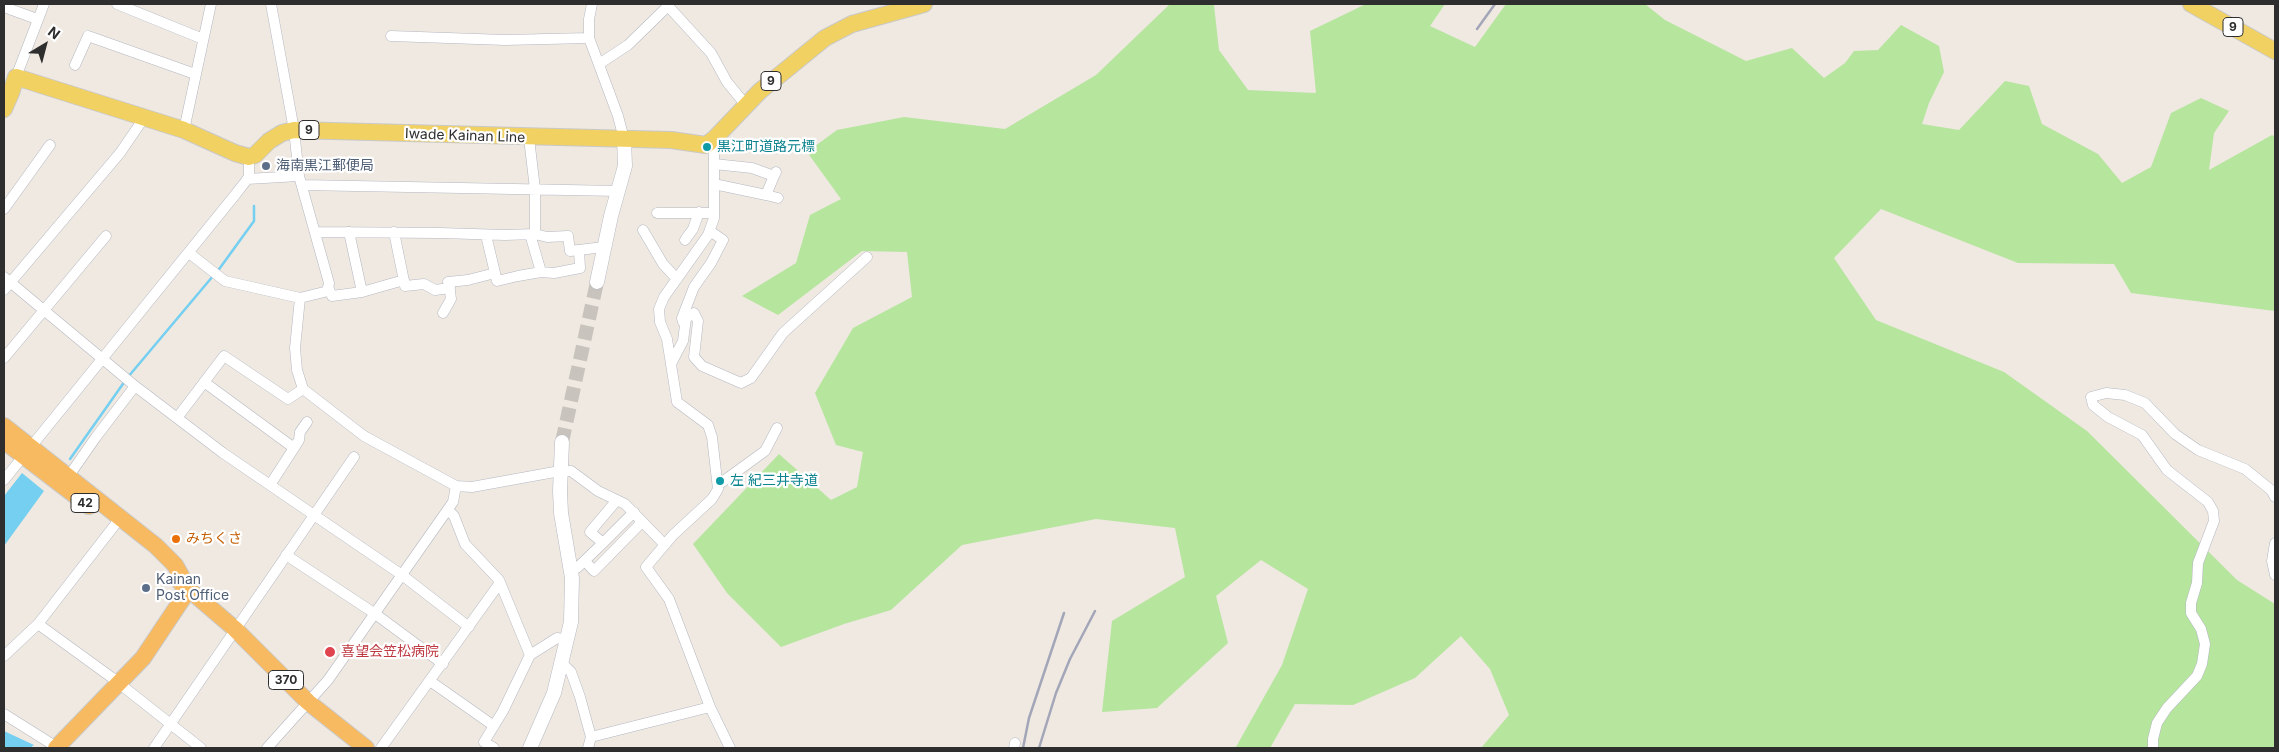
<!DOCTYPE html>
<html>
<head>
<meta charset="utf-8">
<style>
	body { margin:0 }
	#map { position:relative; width:2279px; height:752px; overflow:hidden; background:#efe9e1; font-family:Inter,sans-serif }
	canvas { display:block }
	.frame { position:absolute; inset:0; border:5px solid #2e2e2e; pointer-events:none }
	.north { position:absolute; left:20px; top:20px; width:50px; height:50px; -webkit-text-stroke:4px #fff; paint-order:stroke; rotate:37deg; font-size:14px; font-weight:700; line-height:20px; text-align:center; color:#2e2e2e }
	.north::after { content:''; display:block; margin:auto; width:18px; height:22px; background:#2e2e2e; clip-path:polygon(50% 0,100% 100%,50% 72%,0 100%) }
</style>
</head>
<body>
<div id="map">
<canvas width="2279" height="752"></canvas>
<div class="frame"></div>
<div class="north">N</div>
</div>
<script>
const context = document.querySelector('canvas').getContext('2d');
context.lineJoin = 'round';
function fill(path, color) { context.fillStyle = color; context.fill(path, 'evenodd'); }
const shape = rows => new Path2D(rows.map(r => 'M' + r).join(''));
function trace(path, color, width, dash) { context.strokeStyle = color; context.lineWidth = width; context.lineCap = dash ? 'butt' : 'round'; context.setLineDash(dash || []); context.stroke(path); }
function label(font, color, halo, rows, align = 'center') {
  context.font = font + ' Inter,"Noto Sans JP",sans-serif'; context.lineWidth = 4.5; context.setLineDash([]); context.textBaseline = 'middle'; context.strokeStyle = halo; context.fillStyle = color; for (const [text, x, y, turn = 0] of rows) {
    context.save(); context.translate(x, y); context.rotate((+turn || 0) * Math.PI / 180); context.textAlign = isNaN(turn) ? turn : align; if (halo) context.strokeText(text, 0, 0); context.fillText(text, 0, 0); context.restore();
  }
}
fill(shape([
	[1170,4,1214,5,1219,50,1248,90,1316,93,1310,31,1366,4,1445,4,1430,26,1475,47,1506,4,1645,4,1665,20,1746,61,1792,48,1824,78,1845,63,1854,51,1878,50,1901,25,1939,46,1944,72,1929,103,1922,124,1959,130,2005,81,2029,86,2042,124,2098,154,2122,183,2151,167,2171,113,2201,98,2229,111,2214,133,2209,170,2272,135,2275,137,2275,311,2131,293,2114,264,2018,263,1881,209,1834,258,1876,320,2004,372,2087,431,2237,580,2275,604,2275,748,1481,748,1509,715,1490,669,1461,636,1415,678,1353,705,1295,704,1270,748,1237,748,1236,747,1282,665,1308,589,1261,560,1216,596,1228,643,1157,708,1102,712,1112,621,1185,577,1175,528,1096,519,962,545,891,610,844,624,781,647,727,593,693,544,779,454,831,500,857,487,863,452,836,445,815,393,853,328,912,297,907,252,862,251,778,315,742,296,796,263,810,215,841,199,807,152,837,130,904,117,1005,129,1096,75]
]), '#b6e59e');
fill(shape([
	[22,473,44,491,4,546,4,496],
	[4,731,34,745,30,748,4,748]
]), '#75cff0');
trace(shape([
	[217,272,254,221,254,206],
	[128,377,213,276],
	[70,459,125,381]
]), '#75cff0', 2.5);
trace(shape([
	[562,442,597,282]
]), '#c8c4bd', 14, [14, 7]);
const minor = shape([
	[117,4,203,39],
	[592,4,589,19,589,38,618,116,624,139],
	[4,7,37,19],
	[391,36,505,40,589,38],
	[599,64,628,45,668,6,711,53,727,82,745,104],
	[75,65,88,36,195,74],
	[16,77,44,4],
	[184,130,211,4],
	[529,138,535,189,535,234],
	[710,143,714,147,714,218,708,235,664,297,659,309,660,322,667,339,677,402,708,425,712,437,718,489,712,499,673,535,646,567,669,599,710,707,730,748],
	[714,164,752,168,774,176,776,172],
	[247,179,299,176],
	[714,184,766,195,774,176],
	[302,185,619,191],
	[766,195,778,198],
	[4,209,50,145],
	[657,213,714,213],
	[643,230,663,264,677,279],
	[316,232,440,233,505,235,535,234,547,237,568,236,570,251,604,247],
	[349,232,362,292],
	[394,232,405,286,424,284,435,290,450,288],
	[530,234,541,272],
	[486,235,495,273],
	[685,240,693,229,699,212],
	[189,253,225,281,300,298,328,291,329,283,299,176,294,130,271,4],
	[4,277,135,386,223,453,402,575,469,627],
	[448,282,468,280,495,273,497,281,518,276,541,272,554,273,580,268,579,250],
	[328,287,332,296,362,292,404,280],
	[4,290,120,153,144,118],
	[443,313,451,299,449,284],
	[683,322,682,318,694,287,711,263,723,240,710,231],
	[4,358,106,236],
	[671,364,683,341,686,318,694,313,698,321,694,357,702,366,741,383,751,378,783,333,867,257],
	[204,382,294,448,270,485],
	[177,418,224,356,288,399,303,389],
	[294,448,299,440,300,432,307,422],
	[4,480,235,195,249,177,249,157],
	[66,480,96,437,135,386],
	[718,485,765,451,777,428],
	[456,486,472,487,560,471,571,471,598,491,625,504,665,545],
	[448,510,454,516,465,544,499,580,530,655,557,638,568,640],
	[603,543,634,512],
	[2275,543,2272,561,2275,575],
	[286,555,374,613,443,664],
	[585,561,594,571,642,522],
	[571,569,577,568,603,543,590,532,617,500],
	[38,624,111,677,201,748],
	[4,656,38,624,121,517],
	[562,663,571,672,580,697,591,737,588,748],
	[430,681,494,726],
	[4,714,58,748],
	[591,737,710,707],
	[154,748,354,457],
	[267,748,328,680,453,502,456,486,364,436,303,389,297,370,295,348,300,298],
	[381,748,499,584],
	[494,748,484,742,503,711,530,655],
	[1014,748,1015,743],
	[2153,748,2153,739,2157,723,2167,708,2197,676,2202,664,2205,644,2201,629,2191,613,2191,603,2197,583,2198,563,2214,521,2213,511,2208,502,2167,470,2142,435,2108,417,2093,405,2091,397,2106,393,2125,395,2145,403,2175,434,2198,450,2245,469,2271,490,2275,497]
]);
const secondary = shape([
	[597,282,611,216,625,166,624,139],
	[530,748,554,693,571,622,572,578,561,513,560,491,562,442]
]);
const primary = shape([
	[2191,4,2275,51],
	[4,109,11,93,16,77,184,130,235,153,249,157,255,155,269,141,282,133,294,130,671,140,706,145,714,139,760,91,825,38,852,24,924,4]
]);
const trunk = shape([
	[4,426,156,546,175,565,184,581,183,598,143,658,56,748],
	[4,441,89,506],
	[179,581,235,629,308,702,366,748]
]);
trace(minor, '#b4b7c1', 11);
trace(secondary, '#b4b7c1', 15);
trace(primary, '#c9c9c9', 18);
trace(trunk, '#c9c9c9', 18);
trace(minor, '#fff', 10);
trace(secondary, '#fff', 14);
trace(primary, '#f2d163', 16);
trace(trunk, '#f8ba60', 16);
trace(shape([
	[1477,29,1495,4],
	[1023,748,1029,718,1064,613],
	[1039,748,1056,693,1070,659,1095,611]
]), '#a3a6b8', 2.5);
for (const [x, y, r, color] of [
	[707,147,5,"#0f9aa8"],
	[266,166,5,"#5c6f8a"],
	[720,481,5,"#0f9aa8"],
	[176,539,5,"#e8710a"],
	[146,588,5,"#5c6f8a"],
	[330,652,6,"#e0444e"]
]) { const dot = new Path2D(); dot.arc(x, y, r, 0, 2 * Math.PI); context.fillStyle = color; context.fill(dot); trace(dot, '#fff', 2); }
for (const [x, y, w] of [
	[2233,27,20],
	[771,81,20],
	[309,130,20],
	[85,503,28],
	[286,680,35]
]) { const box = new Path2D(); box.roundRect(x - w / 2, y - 9.5, w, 19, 4); context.fillStyle = '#fff'; context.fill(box); trace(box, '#2e2e2e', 1); }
label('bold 12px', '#2e2e2e', null, [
	["9",2233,27],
	["9",771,81],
	["9",309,130],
	["42",85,503],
	["370",286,680]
]);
label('14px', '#2e2e2e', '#fff', [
	["Iwade Kainan Line",465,136,2]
]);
label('14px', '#0d838f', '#fff', [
	["黒江町道路元標",717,147],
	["左 紀三井寺道",730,481]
], 'left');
label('14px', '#4e5e75', '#fff', [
	["海南黒江郵便局",276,166],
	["Kainan",156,580],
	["Post Office",156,596]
], 'left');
label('14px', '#c56008', '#fff', [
	["みちくさ",186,539]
], 'left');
label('14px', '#be3a42', '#fff', [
	["喜望会笠松病院",341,652]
], 'left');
</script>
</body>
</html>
